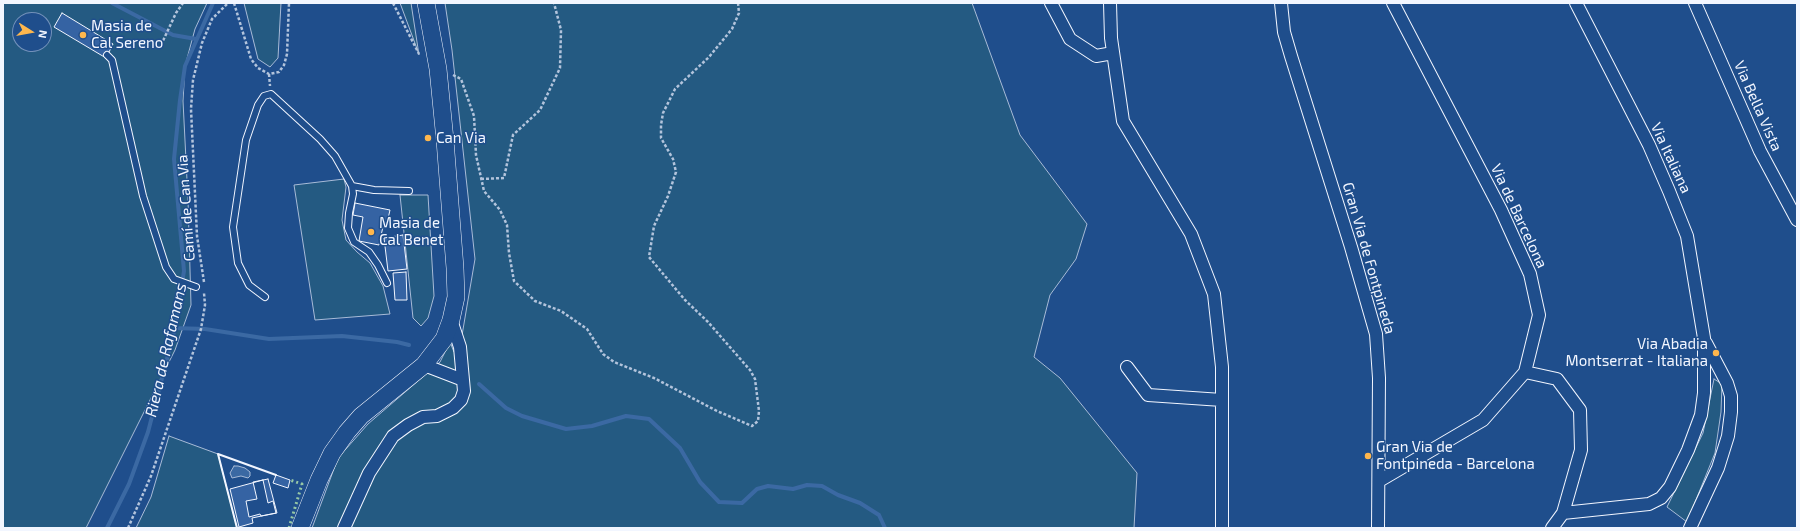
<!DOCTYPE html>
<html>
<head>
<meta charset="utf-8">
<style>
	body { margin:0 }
	#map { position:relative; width:1800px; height:531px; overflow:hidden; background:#1f4e8c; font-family:"Exo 2",sans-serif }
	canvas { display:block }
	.frame { position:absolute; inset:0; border:4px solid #f2f6ff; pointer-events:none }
	.north { position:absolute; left:12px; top:12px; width:40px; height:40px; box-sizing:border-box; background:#1f4e8c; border:1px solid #7391ba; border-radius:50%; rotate:101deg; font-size:11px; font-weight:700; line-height:16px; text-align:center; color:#f2f6ff }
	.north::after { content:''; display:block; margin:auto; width:14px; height:18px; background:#ffb74d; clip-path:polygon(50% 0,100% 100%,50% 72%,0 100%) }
</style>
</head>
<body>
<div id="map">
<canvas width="1800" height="531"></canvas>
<div class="frame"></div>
<div class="north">N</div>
</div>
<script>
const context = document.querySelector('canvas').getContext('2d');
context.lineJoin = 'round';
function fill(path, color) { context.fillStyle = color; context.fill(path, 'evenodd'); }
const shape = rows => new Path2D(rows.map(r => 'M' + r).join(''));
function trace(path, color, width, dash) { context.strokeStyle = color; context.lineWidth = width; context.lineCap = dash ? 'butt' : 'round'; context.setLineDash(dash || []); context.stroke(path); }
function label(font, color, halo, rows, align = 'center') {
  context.font = font + ' "Exo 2",sans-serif'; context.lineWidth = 3; context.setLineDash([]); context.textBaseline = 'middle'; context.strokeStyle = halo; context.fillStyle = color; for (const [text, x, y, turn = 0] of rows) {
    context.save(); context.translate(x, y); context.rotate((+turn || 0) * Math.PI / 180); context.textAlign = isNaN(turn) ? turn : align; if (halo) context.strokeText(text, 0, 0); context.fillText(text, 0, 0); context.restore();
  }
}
const green = shape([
	[3,3,207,3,195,29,185,66,183,101,188,200,191,305,175,350,86,528,3,528,3,3],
	[20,20,44,20,44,44,20,44,20,20],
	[244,3,281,3,278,58,270,67,258,59,244,3],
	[400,3,411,3,419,55,416,46,400,3],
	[445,3,972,3,1020,135,1087,224,1076,259,1050,295,1034,357,1060,378,1137,473,1134,528,312,528,338,458,368,424,440,362,450,342,454,352,460,347,475,259,452,50,445,3],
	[344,179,346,187,342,220,346,240,357,252,370,263,383,286,390,314,315,320,294,185,344,179],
	[400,195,428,195,434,296,428,318,421,326,413,318,400,195],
	[1714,379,1722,384,1721,412,1715,453,1687,522,1667,507,1703,433,1714,379],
	[169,436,218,454,237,528,136,528,151,497,169,436]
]);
fill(green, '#245a82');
trace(green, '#a8bbd7', 1);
const water = shape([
	[234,466,238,466,245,468,250,472,250,476,248,478,241,476,232,478,230,473,234,466]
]);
fill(water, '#3b69a3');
trace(water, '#a8bbd7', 1);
trace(shape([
	[112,3,173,35,196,39],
	[175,328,205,329,269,339,342,336,397,342,409,345],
	[479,384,506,408,522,416,566,429,592,426,626,416,649,419,680,448,700,482,719,502,742,503,757,489,768,486,793,489,807,485,822,486,838,495,860,503,879,515,885,528],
	[107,528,129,484,148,432,175,328,184,271,174,159,180,100,185,66,213,3]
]), '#3b69a3', 4);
const building = shape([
	[62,13,113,44,106,58,54,27,62,13],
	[355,203,390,210,387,223,384,222,379,245,359,241,363,217,353,215,355,203],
	[403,235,407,269,388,271,384,238,403,235],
	[406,272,407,300,395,300,393,273,406,272],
	[276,475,290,480,288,488,273,483,276,475],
	[268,479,277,513,261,516,260,514,249,517,246,501,257,499,253,482,268,479],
	[263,480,268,503,273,501,276,513,252,518,253,523,239,527,230,489,263,480]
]);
fill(building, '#3563a3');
trace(building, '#f2f6ff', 1);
const lane = shape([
	[107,55,112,60,143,196,166,267,174,279,196,287],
	[352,186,374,190,409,191],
	[265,297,249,285,238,263,233,227,246,140,258,105,264,96,271,94,320,139,335,156,352,186,353,194,349,213,348,228,354,242,369,252,378,265,387,283]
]);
const street = shape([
	[1051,3,1070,39,1096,56,1113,53],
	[1110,3,1111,38,1123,121,1191,234,1214,294,1222,367,1222,528],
	[1281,3,1284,32,1291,56,1351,247,1376,334,1379,378,1378,528],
	[1695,3,1760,151,1797,220],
	[424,365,463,380],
	[1127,367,1148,395,1222,400],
	[1525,372,1557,379,1580,410,1581,450,1563,513],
	[1379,481,1483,420,1525,372,1539,315,1530,274,1501,210,1393,3],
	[344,528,369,473,393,436,408,425,423,417,437,416,453,408,461,400,464,391,460,347,451,320],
	[1552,528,1563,513,1649,504,1661,498,1670,487,1688,450,1701,415,1704,393,1704,338,1687,236,1669,191,1649,145,1576,3],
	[1690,528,1718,468,1728,436,1731,412,1731,396,1727,383,1706,343]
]);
const secondary = shape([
	[300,528,319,480,332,453,347,432,361,416,424,365,444,339,451,320,456,297,455,268,445,140,438,69,426,3]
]);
trace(lane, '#f2f6ff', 8);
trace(street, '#f2f6ff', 14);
trace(secondary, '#f2f6ff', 18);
trace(shape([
	[234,3,251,59,258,68,269,74,279,72,284,65,287,54,289,3],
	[393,3,419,54],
	[161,45,176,13,183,3],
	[269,74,270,86],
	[453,75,461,79,474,116,476,155,484,191,500,210,507,225,509,253,514,281,535,301,561,311,587,329,603,354,614,362,654,378,717,411,752,426,758,421,759,411,755,379,750,370,708,322,685,300,649,257,654,226,668,196,676,172,673,159,661,138,661,125,663,113,675,89,709,57,732,29,739,13,738,3],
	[481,179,504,178,513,135,540,110,560,68,561,30,554,3],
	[204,282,197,236,191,109,193,80,202,43,212,19,228,3],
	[128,528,151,476,201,329,205,305,204,293]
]), '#b3c4dc', 2.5, [3, 2]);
trace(lane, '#1f4e8c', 6);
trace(street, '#1f4e8c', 12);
trace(secondary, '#1f4e8c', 17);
trace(shape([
	[289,528,302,484,290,480]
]), '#97c8a6', 3, [2, 3]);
trace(shape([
	[237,528,218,454,276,475]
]), '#f2f6ff', 2);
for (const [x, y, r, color] of [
	[83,35,4,"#ffb74d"],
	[428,138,4,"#ffb74d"],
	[371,232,4,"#ffb74d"],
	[1716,353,4,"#ffb74d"],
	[1368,456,4,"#ffb74d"]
]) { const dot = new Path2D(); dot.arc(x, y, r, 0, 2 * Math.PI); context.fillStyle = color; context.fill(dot); trace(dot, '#1f4e8c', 1.5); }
label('15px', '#f2f6ff', '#1f4e8c', [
	["Masia de",91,26],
	["Cal Sereno",91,43],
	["Can Via",436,138],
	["Masia de",379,223],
	["Cal Benet",379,240],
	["Via Abadia",1708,344,"right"],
	["Montserrat - Italiana",1708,361,"right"],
	["Gran Via de",1376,447],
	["Fontpineda - Barcelona",1376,464]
], 'left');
label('15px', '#f2f6ff', '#1f4e8c', [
	["Via Bella Vista",1758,106,66],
	["Via Italiana",1671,158,65],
	["Camí de Can Via",186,208,-94],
	["Via de Barcelona",1519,216,65],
	["Gran Via de Fontpineda",1369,258,74]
]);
label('italic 16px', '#f2f6ff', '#1f4e8c', [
	["Riera de Rafamans",166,350,-77]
]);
</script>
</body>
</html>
